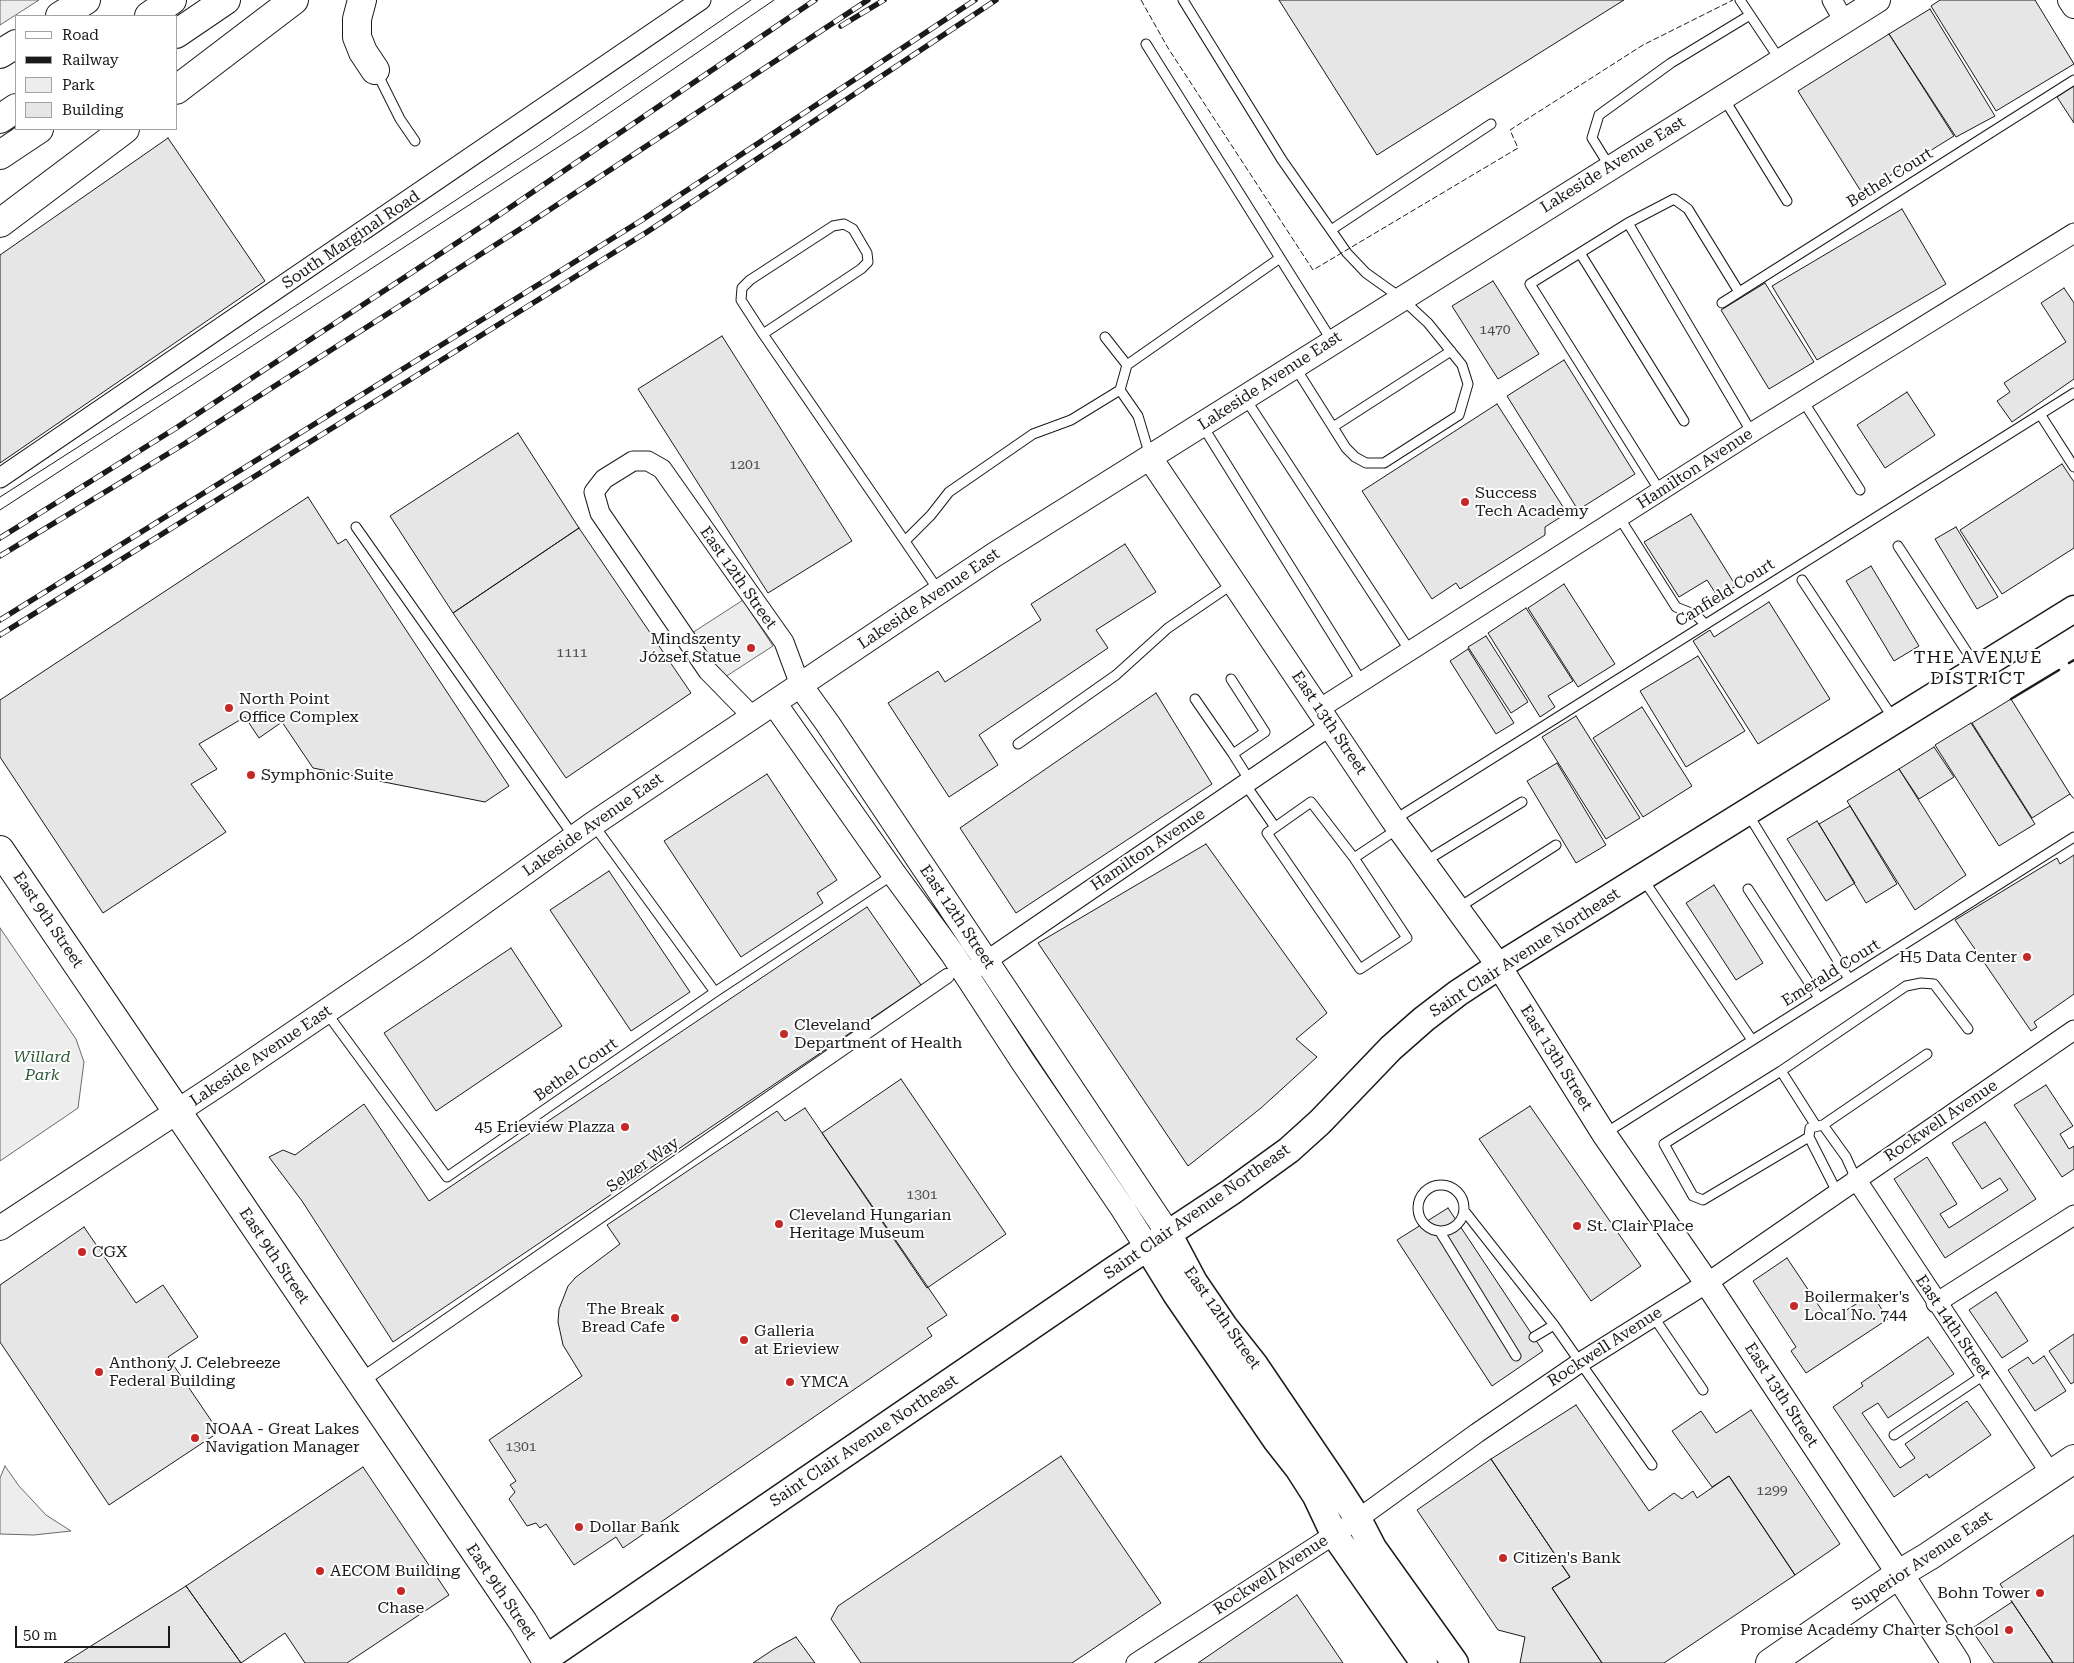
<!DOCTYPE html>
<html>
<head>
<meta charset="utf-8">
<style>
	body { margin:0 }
	#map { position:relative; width:2074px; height:1663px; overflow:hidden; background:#fff; font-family:"Roboto Serif",serif }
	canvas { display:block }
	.legend { position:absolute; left:15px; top:15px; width:162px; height:115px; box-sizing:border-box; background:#fff; border:1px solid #a3a3a3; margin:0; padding:6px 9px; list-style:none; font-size:15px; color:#1a1a1a }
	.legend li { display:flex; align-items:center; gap:10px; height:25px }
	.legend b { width:25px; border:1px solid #a3a3a3 }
	.scale { position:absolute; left:15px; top:1626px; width:155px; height:22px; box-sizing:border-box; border:2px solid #1a1a1a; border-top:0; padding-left:6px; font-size:15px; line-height:18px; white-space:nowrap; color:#1a1a1a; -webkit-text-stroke:4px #fff; paint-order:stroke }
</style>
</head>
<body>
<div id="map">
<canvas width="2074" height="1663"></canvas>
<ul class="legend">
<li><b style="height:6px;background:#fff"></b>Road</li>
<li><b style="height:6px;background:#1a1a1a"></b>Railway</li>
<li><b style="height:14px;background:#ededed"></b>Park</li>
<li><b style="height:14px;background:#e6e6e6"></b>Building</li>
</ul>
<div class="scale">50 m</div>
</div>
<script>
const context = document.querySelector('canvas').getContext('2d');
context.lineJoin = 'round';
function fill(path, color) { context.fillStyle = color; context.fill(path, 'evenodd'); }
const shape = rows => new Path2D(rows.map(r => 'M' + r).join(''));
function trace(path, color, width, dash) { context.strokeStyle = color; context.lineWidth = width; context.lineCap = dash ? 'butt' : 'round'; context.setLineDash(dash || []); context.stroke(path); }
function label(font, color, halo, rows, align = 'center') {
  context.font = font + ' "Roboto Serif",serif'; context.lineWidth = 4; context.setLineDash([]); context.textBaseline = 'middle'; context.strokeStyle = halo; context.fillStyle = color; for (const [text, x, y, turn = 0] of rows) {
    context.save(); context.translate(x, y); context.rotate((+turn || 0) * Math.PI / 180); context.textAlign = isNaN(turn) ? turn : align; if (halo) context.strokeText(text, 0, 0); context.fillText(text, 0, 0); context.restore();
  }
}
const green = shape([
	[0,0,39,0,0,25,0,0],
	[743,600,773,646,722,679,692,633,743,600],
	[0,928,76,1039,84,1062,78,1108,0,1161,0,928],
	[5,1466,19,1486,46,1515,71,1531,34,1535,0,1534,0,1478,5,1466]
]);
fill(green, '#ededed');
trace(green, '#6a6a6a', 1);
const building = shape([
	[1279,0,1624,0,1377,155,1279,0],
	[1940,0,2035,0,2074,64,1996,111,1931,6,1940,0],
	[1930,9,1995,116,1956,137,1889,34,1930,9],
	[1889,34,1954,136,1862,193,1798,91,1889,34],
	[2074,86,2074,123,2057,97,2074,86],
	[168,138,265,281,0,463,0,255,168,138],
	[1902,209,1946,284,1817,360,1772,286,1902,209],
	[1493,281,1539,354,1498,379,1452,306,1493,281],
	[1765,283,1814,362,1769,389,1721,310,1765,283],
	[2064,288,2074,303,2074,379,2012,422,1997,401,2010,392,2004,383,2066,342,2041,303,2064,288],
	[722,336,852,541,768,593,638,389,722,336],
	[1564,360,1635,474,1578,510,1507,396,1564,360],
	[1907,392,1935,435,1885,468,1857,425,1907,392],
	[1497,404,1567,513,1545,527,1545,535,1460,589,1456,583,1432,599,1362,491,1497,404],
	[518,433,579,528,453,613,390,516,518,433],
	[2062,464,2074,482,2074,548,2002,594,1960,530,2062,464],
	[308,497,338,544,346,539,509,786,485,802,313,768,282,722,259,738,245,717,199,744,217,769,191,784,226,832,103,913,0,757,0,700,308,497],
	[1691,514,1736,586,1718,597,1707,580,1679,597,1644,542,1691,514],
	[1956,527,1998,597,1977,609,1935,539,1956,527],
	[579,528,691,693,566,778,453,613,579,528],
	[1125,544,1156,592,1096,630,1108,648,979,735,998,765,949,797,888,703,938,671,945,682,1041,620,1031,604,1125,544],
	[1871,566,1919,646,1894,661,1846,581,1871,566],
	[1564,584,1615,664,1578,687,1528,608,1564,584],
	[1769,602,1830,699,1758,744,1693,641,1710,630,1714,637,1769,602],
	[1526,608,1573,681,1548,696,1555,707,1540,717,1488,633,1526,608],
	[1486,636,1528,702,1511,713,1468,647,1486,636],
	[1468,649,1514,723,1496,734,1450,661,1468,649],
	[1698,656,1745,731,1686,767,1640,691,1698,656],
	[1156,693,1212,784,1016,913,960,828,1156,693],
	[2011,699,2070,794,2032,818,1972,723,2011,699],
	[1642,707,1692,786,1643,817,1593,738,1642,707],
	[1576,716,1640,818,1606,839,1542,737,1576,716],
	[1971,723,2035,824,1999,846,1935,745,1971,723],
	[1934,747,1954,777,1919,799,1899,769,1934,747],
	[1557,763,1606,845,1576,863,1527,781,1557,763],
	[1899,769,1966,875,1915,910,1847,801,1899,769],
	[767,774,837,880,817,893,823,903,741,957,664,841,767,774],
	[1850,806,1897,884,1866,903,1819,824,1850,806],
	[1817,821,1855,883,1826,901,1787,839,1817,821],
	[1206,844,1327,1013,1296,1039,1317,1057,1261,1108,1188,1166,1038,943,1206,844],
	[2074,855,2074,994,2034,1022,2037,1027,2031,1031,1955,920,2057,858,2060,864,2074,855],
	[609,871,690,992,631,1031,550,910,609,871],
	[1714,885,1763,963,1736,980,1686,903,1714,885],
	[867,907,921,985,393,1342,302,1201,269,1157,283,1150,295,1155,364,1104,429,1201,867,907],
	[511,948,562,1026,436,1111,384,1033,511,948],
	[901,1079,1006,1234,927,1288,822,1133,901,1079],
	[2046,1085,2073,1126,2060,1134,2069,1149,2074,1146,2074,1169,2062,1177,2014,1105,2046,1085],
	[1530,1106,1641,1266,1591,1301,1479,1139,1530,1106],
	[805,1108,947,1315,927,1328,932,1336,623,1548,616,1537,574,1565,546,1524,540,1528,536,1523,527,1526,509,1499,515,1492,510,1485,516,1481,489,1440,582,1376,563,1345,558,1322,559,1309,568,1286,576,1277,620,1244,607,1225,777,1111,785,1121,805,1108],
	[1985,1122,2036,1199,1945,1258,1894,1179,1927,1157,1957,1204,1940,1214,1949,1228,2008,1190,2000,1178,1982,1189,1952,1143,1985,1122],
	[1448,1208,1543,1351,1492,1386,1397,1240,1448,1208],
	[84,1227,136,1303,163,1285,181,1312,198,1337,168,1357,219,1432,109,1505,0,1342,0,1285,84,1227],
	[1787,1258,1829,1321,1872,1294,1888,1319,1806,1373,1791,1351,1796,1347,1753,1281,1787,1258],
	[1996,1292,2028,1341,2002,1358,1969,1310,1996,1292],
	[2074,1334,2074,1382,2071,1384,2049,1351,2074,1334],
	[1928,1337,1954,1374,1888,1418,1878,1403,1862,1413,1900,1468,1915,1458,1905,1444,1967,1401,1991,1435,1929,1478,1927,1474,1894,1497,1833,1407,1863,1386,1861,1383,1928,1337],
	[2044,1356,2066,1391,2035,1411,2008,1370,2028,1357,2033,1364,2044,1356],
	[1576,1405,1649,1511,1674,1493,1682,1499,1693,1491,1697,1498,1729,1476,1795,1575,1664,1663,1602,1663,1552,1588,1570,1577,1491,1459,1576,1405],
	[1751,1410,1840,1544,1795,1575,1729,1476,1712,1487,1672,1431,1701,1411,1716,1433,1751,1410],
	[1061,1456,1161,1603,1072,1663,861,1663,831,1619,838,1606,1061,1456],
	[1491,1459,1570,1577,1552,1588,1602,1663,1520,1663,1525,1637,1498,1630,1417,1510,1491,1459],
	[363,1467,449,1595,347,1663,305,1663,285,1633,241,1663,186,1586,363,1467],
	[2074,1535,2074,1663,2053,1663,2000,1584,2074,1535],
	[186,1586,241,1663,64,1663,186,1586],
	[1297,1595,1343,1663,1198,1663,1297,1595],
	[2012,1602,2053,1663,1994,1663,1971,1629,2012,1602],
	[796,1637,815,1663,753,1663,774,1649,796,1637]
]);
fill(building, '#e6e6e6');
trace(building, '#1a1a1a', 1);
const service = shape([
	[1183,0,1282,160,1347,253,1366,273,1401,298,1428,323,1462,365,1468,384,1459,415,1384,463,1366,463,1355,457,1346,448,1295,367],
	[1740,0,1780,60],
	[1146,44,1332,341],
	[376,71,400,119,415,141],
	[1723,97,1787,201],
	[1610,167,1592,138,1599,115,1671,63,1750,15],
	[1628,223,1674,199,1688,209,1739,292],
	[1331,230,1491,124],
	[1580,253,1684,421],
	[1722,303,2074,80],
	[763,334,861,269,868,262,867,253,853,229,844,224,833,226,750,280,742,288,741,300,763,334,939,591],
	[1105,337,1127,365,1120,390,1138,416,1150,456],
	[1127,365,1280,258],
	[1245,398,1410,651],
	[1803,401,1860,490],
	[2040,414,2074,467],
	[1202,425,1362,682],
	[1333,427,1451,351],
	[1660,491,1530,284,1628,223,1752,433],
	[1619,517,1676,607,1696,615,1705,624],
	[356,527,574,837],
	[905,541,931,515,949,492,1033,434,1071,420,1120,390],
	[1898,546,1976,666],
	[1802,580,1893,718],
	[1231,679,1265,732,1233,754,1250,781],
	[1195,699,1233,754],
	[1018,744,1116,675,1168,628,1234,583],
	[1245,784,1275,827],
	[1748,814,1849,979],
	[1394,820,2074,393],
	[593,824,715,992],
	[1354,858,1311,802,1267,833,1360,969,1407,938,1354,858,1399,828],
	[1424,862,1522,802],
	[1643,879,1752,1040],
	[1748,889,1819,998],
	[1458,908,1556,845],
	[326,1012,447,1177,715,992,894,874],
	[1781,1071,1906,986,1921,983,1934,984,1968,1029],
	[1823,1125,1927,1054],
	[1604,1134,2074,837],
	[1809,1137,1703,1200,1693,1196,1664,1144,1781,1071,1816,1126],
	'1418 1208a23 23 0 1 1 46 0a23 23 0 1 1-46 0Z',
	[1837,1192,1809,1137,1810,1128,1823,1125,1846,1157,1856,1179],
	[1466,1213,1554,1325],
	[1440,1232,1516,1356],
	[1653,1316,1703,1390],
	[1534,1337,1554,1325,1652,1465],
	[1894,1435,1984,1375]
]);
const pedestrian = shape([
	[359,1382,947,976]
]);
const minor = shape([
	[1832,0,1844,21],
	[0,478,701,0],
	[1319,709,1759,428,2074,233],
	[753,717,708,671,600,513,594,492,604,479,633,461,648,461,662,469,784,642,800,685],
	[976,968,1330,726],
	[1856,1179,2051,1474],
	[1936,1303,2074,1215],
	[1136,1663,1358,1519,1477,1433,1581,1362,1707,1283,2074,1030]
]);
const tertiary = shape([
	[2070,0,2074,6],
	[1150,458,1393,820,1499,966,1604,1134,1707,1283,1899,1574],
	[800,685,828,724,1168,1233],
	[774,703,894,874,952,953,1023,1062,1123,1209,1147,1247],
	[0,1228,219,1084,418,949,593,824,994,555,1878,0]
]);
const secondary = shape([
	[1168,1233,1194,1282,1224,1326,1254,1364,1334,1482,1358,1519,1373,1548,1455,1663],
	[1147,1247,1176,1294,1276,1440,1298,1468,1316,1496,1334,1534,1424,1663],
	[545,1659,1115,1269,1231,1192,1289,1150,1320,1122,1391,1048,1424,1019,1458,993,1499,966,2074,609]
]);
const primary = shape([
	[0,850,523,1622,548,1663],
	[1899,1574,1956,1663],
	[1770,1663,1899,1574,1929,1556,2074,1459]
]);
const motorway = shape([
	[362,0,357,19,357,37,363,52,375,70],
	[60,16,86,0],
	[149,16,172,0],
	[176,34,226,0],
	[0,54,16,44],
	[176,90,294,0],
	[0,119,16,108],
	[0,155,39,129],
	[0,223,125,129]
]);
trace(service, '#1a1a1a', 11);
trace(pedestrian, '#1a1a1a', 16);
trace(minor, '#1a1a1a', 21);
trace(tertiary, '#1a1a1a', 26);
trace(secondary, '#1a1a1a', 29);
trace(primary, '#1a1a1a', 30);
trace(motorway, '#1a1a1a', 30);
trace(service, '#fff', 9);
trace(pedestrian, '#fff', 14);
trace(minor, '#fff', 19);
trace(tertiary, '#fff', 24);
trace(secondary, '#fff', 26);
trace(primary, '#fff', 28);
trace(motorway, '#fff', 28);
trace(shape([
	[0,497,192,374,538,146,751,0],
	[0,510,586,129,774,0]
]), '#1a1a1a', 1);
const rail = shape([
	[841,26,884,0],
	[0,538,176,428,499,215,815,0],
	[0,556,184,444,528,224,868,0],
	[0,620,642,220,975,0],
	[0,635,647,232,996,0]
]);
trace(rail, '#1a1a1a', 5.5);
trace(rail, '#fff', 4, [11]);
trace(shape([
	[1141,0,1168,48,1313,270,1518,148,1510,130,1643,45,1733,0],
	[2070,794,2074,799]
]), '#1a1a1a', 1, [6, 2.5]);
trace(shape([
	[2069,663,2074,660],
	[2011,699,2059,670]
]), '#1a1a1a', 2.5);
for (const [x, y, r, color] of [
	[1465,502,5,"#c62828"],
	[751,648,5,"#c62828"],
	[229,708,5,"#c62828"],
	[251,775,5,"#c62828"],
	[2027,957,5,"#c62828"],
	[784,1034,5,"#c62828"],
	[625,1127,5,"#c62828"],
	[779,1224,5,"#c62828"],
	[1577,1226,5,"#c62828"],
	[82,1252,5,"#c62828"],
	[1794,1306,5,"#c62828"],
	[675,1318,5,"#c62828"],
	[744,1340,5,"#c62828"],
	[99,1372,5,"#c62828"],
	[790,1382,5,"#c62828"],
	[195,1438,5,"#c62828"],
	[579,1527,5,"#c62828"],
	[1503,1558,5,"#c62828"],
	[320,1571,5,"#c62828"],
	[401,1591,5,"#c62828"],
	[2040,1593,5,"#c62828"],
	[2009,1630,5,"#c62828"]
]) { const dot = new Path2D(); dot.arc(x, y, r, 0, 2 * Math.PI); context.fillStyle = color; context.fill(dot); trace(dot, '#fff', 2); }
label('14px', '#4d4d4d', null, [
	["1470",1495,330],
	["1201",745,465],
	["1111",572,653],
	["1301",922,1195],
	["1301",521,1447],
	["1299",1772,1491]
]);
label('16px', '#1a1a1a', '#fff', [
	["Lakeside Avenue East",1613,165,-32],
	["Bethel Court",1890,178,-32],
	["South Marginal Road",351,240,-34],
	["Lakeside Avenue East",1270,381,-33],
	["Hamilton Avenue",1695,469,-33],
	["East 12th Street",738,578,55],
	["Canfield Court",1725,593,-32],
	["Lakeside Avenue East",929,599,-34],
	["East 13th Street",1329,723,56],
	["Lakeside Avenue East",593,825,-35],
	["Hamilton Avenue",1148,850,-34],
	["East 12th Street",957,917,56],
	["East 9th Street",48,920,56],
	["Saint Clair Avenue Northeast",1525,953,-33],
	["Emerald Court",1831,973,-32],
	["Lakeside Avenue East",261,1056,-34],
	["East 13th Street",1556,1058,58],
	["Bethel Court",576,1070,-35],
	["Rockwell Avenue",1941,1121,-34],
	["Selzer Way",643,1165,-35],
	["Saint Clair Avenue Northeast",1197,1212,-35],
	["East 9th Street",274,1256,56],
	["East 12th Street",1222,1318,55],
	["East 14th Street",1953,1327,56],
	["Rockwell Avenue",1605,1347,-33],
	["East 13th Street",1781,1395,57],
	["Saint Clair Avenue Northeast",864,1441,-34],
	["Superior Avenue East",1922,1561,-34],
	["Rockwell Avenue",1271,1575,-33],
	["East 9th Street",501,1592,56]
]);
label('16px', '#1a1a1a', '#fff', [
	["Success",1475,493],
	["Tech Academy",1475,511],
	["Mindszenty",741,639,"right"],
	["József Statue",741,657,"right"],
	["North Point",239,699],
	["Office Complex",239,717],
	["Symphonic Suite",261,775],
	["H5 Data Center",2017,957,"right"],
	["Cleveland",794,1025],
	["Department of Health",794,1043],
	["45 Erieview Plazza",615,1127,"right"],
	["Cleveland Hungarian",789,1215],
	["Heritage Museum",789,1233],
	["St. Clair Place",1587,1226],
	["CGX",92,1252],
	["Boilermaker's",1804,1297],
	["Local No. 744",1804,1315],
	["The Break",665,1309,"right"],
	["Bread Cafe",665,1327,"right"],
	["Galleria",754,1331],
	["at Erieview",754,1349],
	["Anthony J. Celebreeze",109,1363],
	["Federal Building",109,1381],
	["YMCA",800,1382],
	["NOAA - Great Lakes",205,1429],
	["Navigation Manager",205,1447],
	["Dollar Bank",589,1527],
	["Citizen's Bank",1513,1558],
	["AECOM Building",330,1571],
	["Bohn Tower",2030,1593,"right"],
	["Chase",401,1608,"center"],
	["Promise Academy Charter School",1999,1630,"right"]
], 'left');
label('italic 16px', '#2b5a34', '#fff', [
	["Willard",42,1057],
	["Park",42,1075]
]);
context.letterSpacing = '1px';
label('18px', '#1a1a1a', '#fff', [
	["THE AVENUE",1978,658],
	["DISTRICT",1978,679]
]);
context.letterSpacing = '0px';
</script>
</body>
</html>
